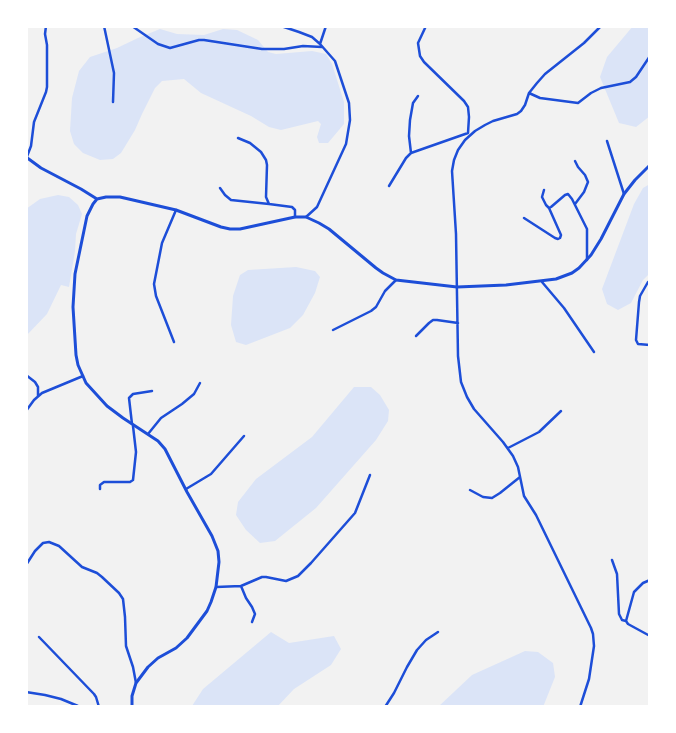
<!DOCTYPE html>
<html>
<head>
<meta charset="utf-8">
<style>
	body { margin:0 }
	#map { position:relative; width:676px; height:733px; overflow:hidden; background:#f2f2f2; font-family:Roboto,sans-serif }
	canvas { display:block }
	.frame { position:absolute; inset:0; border:28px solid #fff; pointer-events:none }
</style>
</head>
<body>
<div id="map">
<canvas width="676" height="733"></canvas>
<div class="frame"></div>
</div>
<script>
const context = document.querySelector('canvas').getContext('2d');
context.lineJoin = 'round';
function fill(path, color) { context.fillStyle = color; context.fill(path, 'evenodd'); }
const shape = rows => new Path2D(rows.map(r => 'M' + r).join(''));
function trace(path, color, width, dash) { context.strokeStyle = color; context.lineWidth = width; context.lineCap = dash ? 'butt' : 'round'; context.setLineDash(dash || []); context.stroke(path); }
fill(shape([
	[633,26,650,26,650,116,636,127,619,123,600,77,607,57],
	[160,29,177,34,204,35,223,29,237,30,258,40,268,52,276,54,312,51,326,54,332,64,344,102,344,124,328,143,319,143,317,137,321,124,318,121,281,130,269,127,251,116,201,93,184,79,162,81,155,88,142,114,135,130,121,153,113,159,100,160,83,153,74,144,70,131,72,98,79,71,90,57,117,48,138,38],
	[650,184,650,273,643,280,631,303,618,310,607,304,602,289,634,204,643,188],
	[58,195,69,197,78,205,82,214,76,234,75,251,69,287,61,285,47,314,26,336,26,209,40,199],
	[296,267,315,271,320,277,315,293,303,315,290,328,246,345,236,342,231,325,233,296,240,275,248,270],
	[354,387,371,387,380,395,389,410,388,421,376,440,316,508,275,541,260,543,246,530,236,515,238,502,256,479,312,437],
	[271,632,289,643,334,636,341,649,331,665,294,689,277,707,192,707,192,706,203,689],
	[525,651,538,652,553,663,555,677,543,707,438,707,472,675]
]), '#dbe4f7');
trace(shape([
	[104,26,114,73,113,102],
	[132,26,158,44,170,48,199,40,204,40,262,49,284,49,303,46,322,47],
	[281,26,299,32,312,37,320,44,335,61,349,103,350,120,346,144,317,207,306,217],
	[426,26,418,43,420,56,424,62,464,101,468,107,469,117,468,133],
	[320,44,326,26],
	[529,93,540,98,578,103,591,93,601,88,630,82,636,77,650,56],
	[238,138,250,143,261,152,266,160,267,165,266,197,269,204,292,207,295,210,295,217],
	[607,141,624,194],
	[411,153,409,136,410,120,413,103,418,96],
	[26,159,31,146,34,122,46,92,47,87,47,45,45,34,46,26],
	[389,186,406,158,411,153,468,133],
	[220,188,225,195,231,200,269,204],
	[544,190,542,197,546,205,549,208,551,207,565,195,568,194,572,199,587,229,587,260],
	[575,204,584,192,588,182,585,175,578,167,575,161],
	[524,218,555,238,558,239,560,238,561,235,549,208],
	[542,282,564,308,594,352],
	[648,282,640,296,639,302,636,340,638,344,650,345],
	[333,330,371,311,376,307,385,291,396,280],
	[416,336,429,323,433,320,437,320,458,323],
	[174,342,156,296,154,284,162,243,176,210],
	[26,375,35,382,38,387,38,396],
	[26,411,34,400,42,393,83,376],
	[132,424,129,398,133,394,152,391],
	[148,434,161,418,182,404,194,394,200,383],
	[508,448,539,432,561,411],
	[100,489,100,485,104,482,130,482,133,480,136,452,133,426],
	[186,489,211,474,244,436],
	[470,490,483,497,492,498,500,493,520,477],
	[612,560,617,574,619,614,622,620,626,621],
	[26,565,35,551,43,543,49,542,59,546,82,567,97,573,102,577,119,593,123,599,125,617,126,646,133,667,136,683],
	[650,580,643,583,634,592,626,621,628,624,650,636],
	[216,587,241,586],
	[252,622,255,614,252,607,246,598,241,586,262,577,266,577,286,581,298,576,311,563,355,513,370,475],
	[39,637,94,694,96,697,99,707],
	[26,692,45,695,61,699,78,706,81,707],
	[385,707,394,693,407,667,417,650,426,640,438,632],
	[580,707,589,679,594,646,593,634,591,628,536,515,524,496,518,467,513,456,503,442,474,409,467,397,461,382,458,356,456,234,452,171,454,160,458,150,465,140,475,131,485,125,493,121,517,114,521,111,525,105,529,93,537,83,545,74,584,43,601,26]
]), '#1d4ed8', 2.5);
trace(shape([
	[26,157,41,168,81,189,97,199],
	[132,707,132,696,136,683,148,667,158,658,176,648,187,638,207,611,211,602,216,587,219,562,218,551,212,536,187,492,165,449,158,441,123,418,107,406,86,383,78,365,76,355,73,307,75,274,87,216,93,204,97,199,106,197,120,197,176,210,221,227,230,229,240,229,295,217,306,217,319,223,329,229,376,268,383,273,396,280,457,287,506,285,556,279,572,273,579,268,591,255,601,239,624,194,635,180,650,165]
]), '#1d4ed8', 3);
</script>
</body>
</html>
